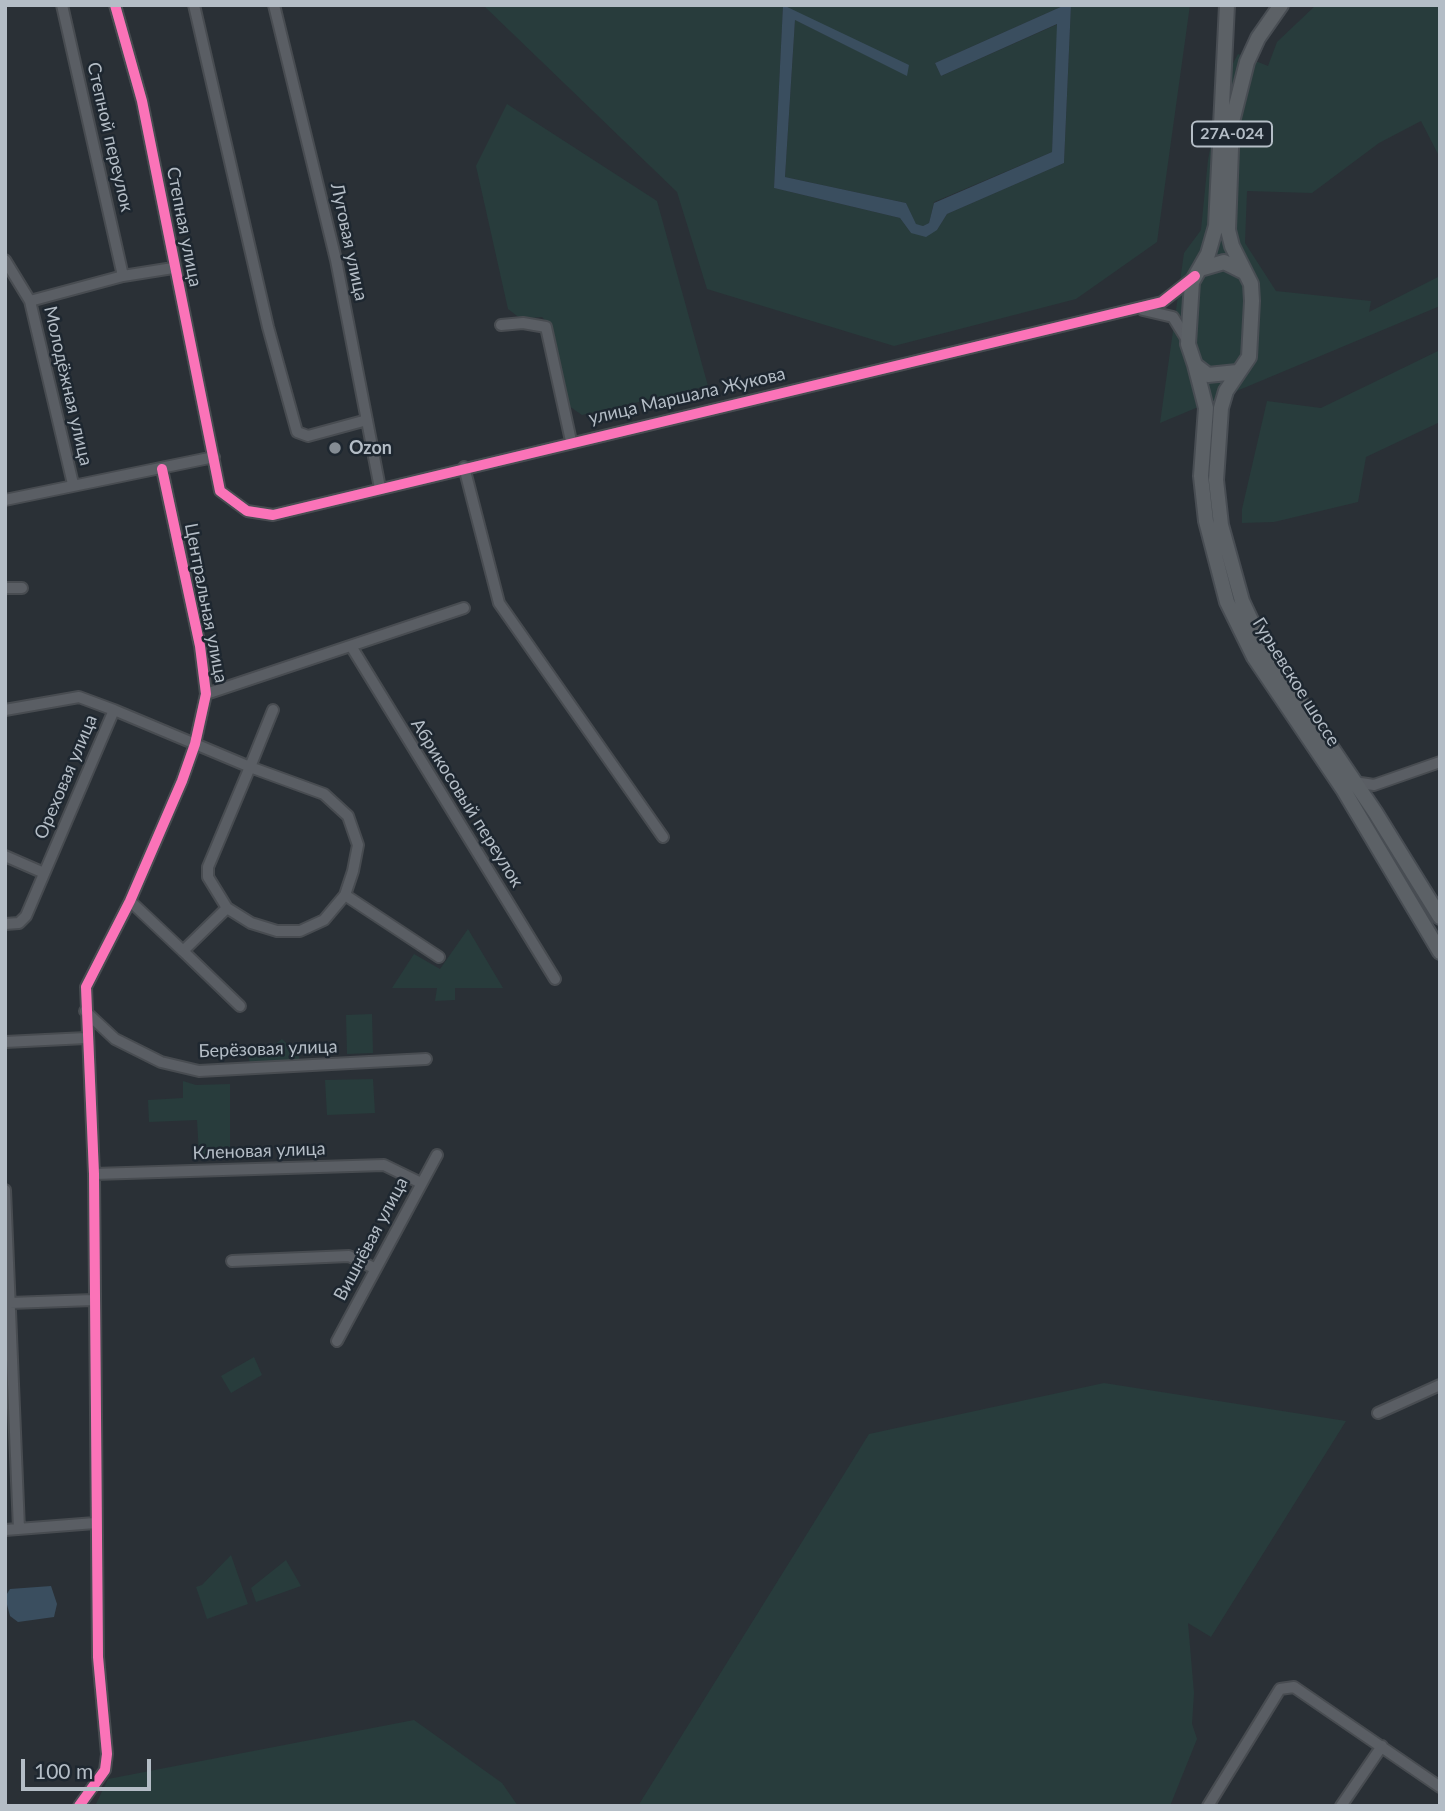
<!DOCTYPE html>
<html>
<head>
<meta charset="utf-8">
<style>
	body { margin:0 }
	#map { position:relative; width:1445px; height:1811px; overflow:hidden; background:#2a3036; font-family:Lato,sans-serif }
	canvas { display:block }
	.frame { position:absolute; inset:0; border:7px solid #b4bdc6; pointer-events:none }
	.scale { position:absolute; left:21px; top:1759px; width:130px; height:32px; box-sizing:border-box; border:4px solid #b4bdc6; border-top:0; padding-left:9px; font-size:21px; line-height:24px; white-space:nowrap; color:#b4bdc6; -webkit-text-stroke:5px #1e2730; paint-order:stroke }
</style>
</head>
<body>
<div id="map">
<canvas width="1445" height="1811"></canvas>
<div class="frame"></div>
<div class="scale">100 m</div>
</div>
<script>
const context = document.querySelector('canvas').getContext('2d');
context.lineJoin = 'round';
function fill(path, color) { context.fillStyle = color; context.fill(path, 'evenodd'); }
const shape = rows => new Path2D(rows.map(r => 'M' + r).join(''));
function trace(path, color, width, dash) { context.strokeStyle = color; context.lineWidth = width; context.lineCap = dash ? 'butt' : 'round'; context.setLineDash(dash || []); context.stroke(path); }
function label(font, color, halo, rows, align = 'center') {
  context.font = font + ' Lato,sans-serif'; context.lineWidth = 5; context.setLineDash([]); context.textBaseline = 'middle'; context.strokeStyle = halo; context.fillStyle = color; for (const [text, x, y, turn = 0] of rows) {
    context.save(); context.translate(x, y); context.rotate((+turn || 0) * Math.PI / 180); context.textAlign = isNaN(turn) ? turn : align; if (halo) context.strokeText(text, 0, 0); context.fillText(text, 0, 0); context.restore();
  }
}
fill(shape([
	[483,5,1065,5,935,63,941,76,1058,24,1052,152,934,202,929,223,923,226,916,225,906,203,785,177,795,20,907,75,783,6,774,188,900,218,911,233,937,230,947,214,1064,163,1071,5,1190,5,1157,242,1076,299,894,346,707,289,677,192],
	[1316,5,1440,5,1440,158,1421,121,1379,143,1312,193,1247,191,1245,243,1276,291,1371,301,1369,312,1440,276,1440,306,1160,423,1184,253,1201,230,1208,160,1224,80,1238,54,1268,66,1277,42],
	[507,104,657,201,708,386,582,415,569,406,552,328,542,317,521,319,508,309,476,166],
	[1440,350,1440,422,1366,457,1358,502,1274,522,1242,523,1242,509,1267,401,1321,408],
	[468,929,503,988,455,988,455,1000,435,1001,437,988,392,988,414,954,440,969],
	[372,1014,373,1053,347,1054,346,1015],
	[282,1039,299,1055,299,1062,250,1064,248,1055,271,1047],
	[373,1079,375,1113,327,1115,325,1080],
	[183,1081,196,1085,230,1084,230,1154,199,1155,197,1120,149,1122,148,1100,183,1098],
	[254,1357,262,1375,231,1393,221,1376],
	[1104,1383,1346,1421,1211,1637,1188,1623,1194,1693,1192,1724,1197,1739,1170,1806,638,1806,869,1434],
	[231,1555,248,1604,207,1619,196,1587,202,1585],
	[286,1560,301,1586,256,1602,251,1588],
	[414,1720,502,1783,518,1806,95,1806,108,1779]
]), '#283c3c');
fill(shape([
	[783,5,909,65,907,76,795,20,785,177,906,203,916,224,923,226,929,223,934,203,1052,152,1057,24,941,76,935,63,1065,5,1071,5,1064,163,947,214,937,230,926,237,911,233,900,218,774,188],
	[51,1586,57,1604,54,1617,18,1622,10,1616,5,1597,10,1589]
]), '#3a4e5f');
const minor = shape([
	[62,5,123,276],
	[115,5,142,101,220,491,247,511,273,515,1133,309,1162,302,1194,277],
	[194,5,268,327,297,432,308,436,367,420],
	[274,5,336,260,380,488],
	[5,260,30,301,73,484],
	[30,301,123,276,173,268],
	[1143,310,1173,317,1186,338],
	[501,325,523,323,546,327,571,441],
	[464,467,499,603,663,837],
	[5,500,214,457],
	[5,588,22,588],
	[351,646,555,979],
	[206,694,464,608],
	[5,710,79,697,114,710],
	[1354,782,1374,785,1440,762],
	[5,856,44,873],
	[345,895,439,957],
	[130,901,183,951,227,908],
	[5,924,19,923,26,916,114,710,250,767,324,794,348,816,358,845,353,871,345,895,324,920,300,931,277,931,251,923,227,908,208,877,208,867,250,767,273,710],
	[183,951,240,1006],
	[85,1011,115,1039,161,1062,199,1071,426,1059],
	[5,1042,86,1038],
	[94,1174,384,1165,421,1183],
	[5,1190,19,1529],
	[232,1261,349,1256,374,1268],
	[10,1303,93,1300],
	[337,1341,437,1155],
	[1378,1413,1440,1385],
	[5,1530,95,1523],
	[79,1806,105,1770,107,1754,98,1657,94,1174,86,987,130,901,182,781,195,744,206,694,200,646,162,469],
	[1208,1806,1280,1689,1294,1687,1440,1787],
	[1341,1806,1382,1746]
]);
const major = shape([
	[1227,5,1216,226,1208,254,1192,282,1188,344,1195,365,1208,375,1237,372],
	[1281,5,1258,38,1247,62,1232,122,1228,230,1232,246,1251,284,1252,301,1249,357,1226,391,1221,408,1216,480,1221,525,1242,601,1264,648,1375,812,1440,917],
	[1200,269,1224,262,1244,272],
	[1195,365,1206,408,1201,476,1206,521,1227,602,1254,657,1343,789,1440,952]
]);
trace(minor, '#484c51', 14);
trace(major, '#484d53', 18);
trace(minor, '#5a5e64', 10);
trace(major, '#5c6166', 14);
trace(shape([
	[115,5,142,101,220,491,247,511,273,515,1133,309,1162,302,1195,276],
	[79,1806,105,1770,107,1754,98,1657,94,1174,86,987,130,901,182,781,195,744,206,694,200,646,162,469]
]), '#fb73b8', 10);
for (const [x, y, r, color] of [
	[335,448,7,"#848c94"]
]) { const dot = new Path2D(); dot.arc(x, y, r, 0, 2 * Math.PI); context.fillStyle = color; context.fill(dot); trace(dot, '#1e2730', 2.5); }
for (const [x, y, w] of [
	[1232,134,80]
]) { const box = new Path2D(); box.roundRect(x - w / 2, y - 12.5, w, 25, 5); context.fillStyle = '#1e2730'; context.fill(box); trace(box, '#b4bdc6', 2); }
label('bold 16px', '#b4bdc6', null, [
	["27А-024",1232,134]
]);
label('18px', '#b4bdc6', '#1e2730', [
	["Степной переулок",110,137,77],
	["Степная улица",184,227,79],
	["Луговая улица",349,242,78],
	["Молодёжная улица",68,386,77],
	["улица Маршала Жукова",687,396,-13],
	["Центральная улица",206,603,79],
	["Гурьевское шоссе",1296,682,58],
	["Ореховая улица",66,777,-67],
	["Абрикосовый переулок",467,803,58],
	["Берёзовая улица",268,1049,-2],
	["Кленовая улица",259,1151,-2],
	["Вишнёвая улица",371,1239,-62]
]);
label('bold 18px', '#b4bdc6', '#1e2730', [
	["Ozon",349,448]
], 'left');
</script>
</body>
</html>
